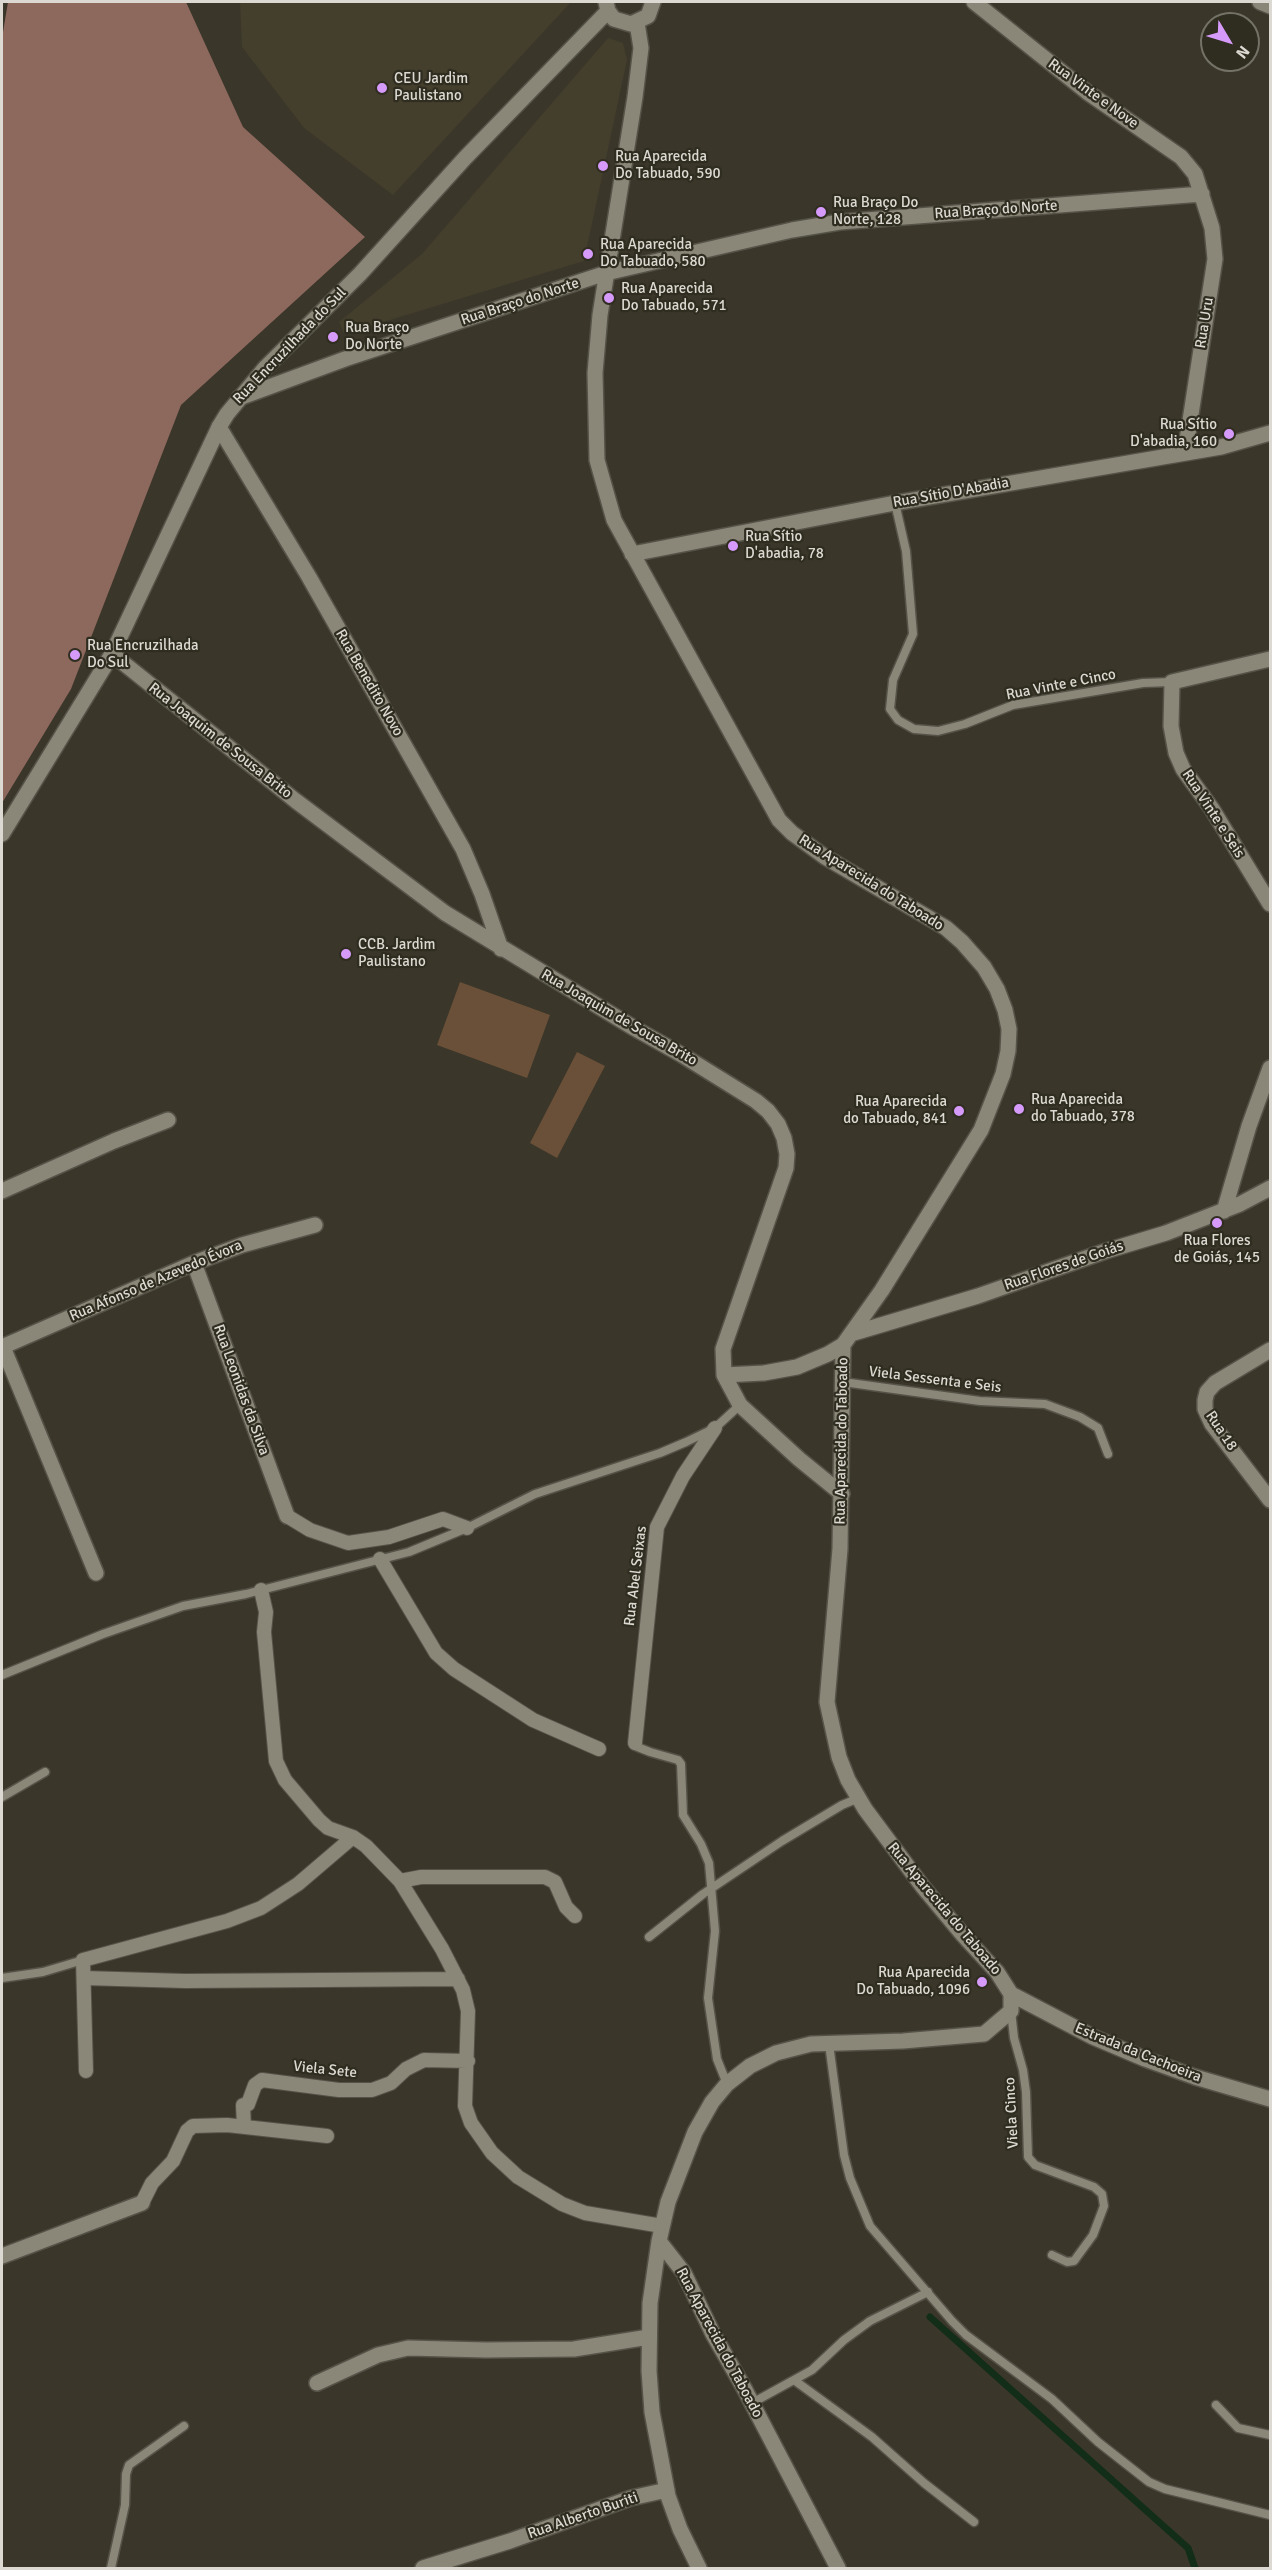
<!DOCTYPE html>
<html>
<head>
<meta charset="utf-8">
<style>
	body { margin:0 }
	#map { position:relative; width:1272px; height:2570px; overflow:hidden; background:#3a362a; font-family:Signika,sans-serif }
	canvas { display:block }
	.frame { position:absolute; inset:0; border:3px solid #dbd9d1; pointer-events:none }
	.north { position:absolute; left:1200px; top:12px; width:60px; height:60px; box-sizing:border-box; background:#2f2c20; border:2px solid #747167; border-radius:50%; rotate:128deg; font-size:16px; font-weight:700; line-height:24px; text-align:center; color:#dbd9d1 }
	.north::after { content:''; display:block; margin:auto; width:21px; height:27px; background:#d69bfa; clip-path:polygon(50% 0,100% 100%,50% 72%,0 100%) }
</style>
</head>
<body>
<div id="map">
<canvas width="1272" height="2570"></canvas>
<div class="frame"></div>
<div class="north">N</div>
</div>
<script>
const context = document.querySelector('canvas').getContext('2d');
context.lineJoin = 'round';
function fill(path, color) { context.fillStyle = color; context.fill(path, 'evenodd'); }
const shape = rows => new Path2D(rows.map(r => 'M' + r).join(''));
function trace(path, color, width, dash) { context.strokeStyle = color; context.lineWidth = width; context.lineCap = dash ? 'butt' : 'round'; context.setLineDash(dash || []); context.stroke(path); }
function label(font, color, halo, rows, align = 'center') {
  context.font = font + ' Signika,sans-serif'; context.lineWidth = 4.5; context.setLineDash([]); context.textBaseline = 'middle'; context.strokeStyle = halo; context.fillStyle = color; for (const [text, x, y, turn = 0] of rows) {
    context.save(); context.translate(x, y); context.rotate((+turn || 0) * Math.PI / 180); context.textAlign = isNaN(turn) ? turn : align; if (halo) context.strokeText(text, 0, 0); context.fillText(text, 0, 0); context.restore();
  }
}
fill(shape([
	[240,2,571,2,393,195,304,128,242,47],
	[608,38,623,43,627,60,584,261,344,334,339,322,422,254]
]), '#443e2c');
fill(shape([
	[8,2,186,2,243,127,365,237,181,405,71,689,2,803,2,38]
]), '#8d685d');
trace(shape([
	[930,2317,1188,2548,1195,2568]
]), '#122d18', 7);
fill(shape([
	[460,982,550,1015,527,1078,437,1045],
	[577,1052,605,1066,557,1158,530,1143]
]), '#6a5038');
const service = shape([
	[895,503,906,551,913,634,893,680,890,709,898,720,914,729,938,731,965,724,1013,705,1143,683,1172,682],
	[843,1382,980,1401,1045,1404,1080,1417,1098,1428,1108,1454],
	[2,1675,103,1634,183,1606,246,1594,409,1552,467,1528,535,1494,660,1453,686,1442,715,1428,740,1405],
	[635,1743,635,1746,650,1752,678,1760,681,1764,683,1815,701,1844,709,1863,715,1931,708,1998,717,2059,727,2084],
	[2,1797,45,1772],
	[649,1937,703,1894,782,1841,842,1805,859,1798],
	[2,1978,43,1972,83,1960],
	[1011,2011,1014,2038,1023,2070,1026,2092,1028,2157,1035,2165,1094,2187,1102,2194,1104,2206,1093,2235,1074,2261,1067,2262,1052,2255],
	[829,2044,844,2155,850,2178,870,2226,952,2321,966,2335,1052,2399,1098,2442,1149,2482,1165,2489,1270,2515],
	[794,2380,872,2437,924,2483,974,2522],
	[752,2403,812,2370,844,2340,870,2321,928,2292],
	[1216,2405,1238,2428,1270,2435],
	[111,2568,125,2505,126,2474,129,2465,184,2426]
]);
const pedestrian = shape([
	[287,1516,310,1530,348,1543,389,1537,443,1519,467,1528],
	[380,1559,436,1653,454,1669,533,1720,599,1749],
	[261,1590,266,1612,264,1632,276,1761,285,1780,319,1820,328,1828,353,1837,366,1846,400,1881,442,1949,463,1990,468,2011,465,2106,471,2123,492,2153,518,2177,562,2204,585,2213,662,2226],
	[635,1743,657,1527,683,1476,715,1428],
	[400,1881,421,1877,545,1877,555,1882,566,1907,575,1916],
	[84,1978,185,1981,458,1979],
	[86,2071,83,1960,227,1921,261,1908,298,1884,353,1837],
	[244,2126,243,2105,248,2104,255,2085,262,2080,339,2090,372,2090,391,2083,406,2069,424,2060,468,2061],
	[142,2203,152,2183,173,2161,187,2131,193,2126,227,2125,327,2136]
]);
const minor = shape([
	[974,2,1087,92,1181,157,1195,174,1212,228,1215,259,1185,453],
	[1260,2,1270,6],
	[637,23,641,48,635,97,600,315,595,373,597,460,614,520,779,820,792,833,825,857,946,928,962,942,984,967,997,989,1005,1010,1009,1029,1008,1051,1003,1074,981,1130,882,1290,843,1345,840,1549,827,1702,839,1757,848,1780,865,1809,923,1887,963,1935,997,1972,1011,1994,1011,2011,984,2034,903,2041,811,2044,776,2053,750,2066,727,2084,712,2102,695,2132,668,2202,659,2241,650,2303,649,2371,652,2412,668,2496,680,2529,699,2568],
	[239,398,345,359,606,273,792,230,840,222,1202,194],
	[219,427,309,577,463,849,482,894,501,949],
	[632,554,895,503,1221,447,1270,433],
	[112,654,296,801,445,913,634,1028,682,1055,756,1101,768,1111,778,1124,784,1138,787,1154,786,1168,723,1349,724,1375,740,1405,799,1459,842,1494],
	[1270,659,1172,682,1171,726,1176,753,1183,769,1212,809,1270,904],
	[2,1191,114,1141,168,1120],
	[1224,1211,1249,1126,1270,1068],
	[194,1263,287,1516],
	[854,1333,978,1296,1106,1251,1166,1233,1240,1204,1270,1188],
	[2,1347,194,1263,242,1245,315,1225],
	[3,1347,96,1573],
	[1270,1350,1215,1383,1207,1392,1205,1400,1205,1409,1212,1424,1270,1500],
	[724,1375,764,1373,797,1367,828,1354,843,1345],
	[1011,1994,1093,2037,1145,2059,1195,2077,1270,2099],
	[659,2241,684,2273,713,2334,744,2388,838,2568],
	[2,2256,142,2203],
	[317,2383,378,2355,408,2348,486,2350,574,2349,649,2337],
	[423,2568,510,2541,631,2498,667,2490]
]);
const tertiary = shape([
	[606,2,608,11,614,19,631,24,648,16,653,2],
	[2,834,112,654,219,427,227,414,265,368,360,274,465,158,608,11]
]);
trace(service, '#555247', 11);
trace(pedestrian, '#555247', 16);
trace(minor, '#555247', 18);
trace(tertiary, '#555247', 18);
trace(service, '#8a8678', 8);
trace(pedestrian, '#8a8678', 14);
trace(minor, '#8a8678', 15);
trace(tertiary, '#8a8678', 15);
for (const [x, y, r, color] of [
	[382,88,6,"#d69bfa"],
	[603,166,6,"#d69bfa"],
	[821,212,6,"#d69bfa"],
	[588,254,6,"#d69bfa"],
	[609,298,6,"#d69bfa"],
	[333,337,6,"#d69bfa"],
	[1229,434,6,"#d69bfa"],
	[733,546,6,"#d69bfa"],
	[75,655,6,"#d69bfa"],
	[346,954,6,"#d69bfa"],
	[1019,1109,6,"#d69bfa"],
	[959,1111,6,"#d69bfa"],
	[1217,1223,6,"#d69bfa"],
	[982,1982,6,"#d69bfa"]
]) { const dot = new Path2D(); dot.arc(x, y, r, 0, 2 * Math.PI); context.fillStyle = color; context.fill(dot); trace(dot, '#2f2c20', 2); }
label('15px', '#dbd9d1', '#2f2c20', [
	["CEU Jardim",394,79],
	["Paulistano",394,96],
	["Rua Aparecida",615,157],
	["Do Tabuado, 590",615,174],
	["Rua Braço Do",833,203],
	["Norte, 128",833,220],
	["Rua Aparecida",600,245],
	["Do Tabuado, 580",600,262],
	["Rua Aparecida",621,289],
	["Do Tabuado, 571",621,306],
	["Rua Braço",345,328],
	["Do Norte",345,345],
	["Rua Sítio",1217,425,"right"],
	["D'abadia, 160",1217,442,"right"],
	["Rua Sítio",745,537],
	["D'abadia, 78",745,554],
	["Rua Encruzilhada",87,646],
	["Do Sul",87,663],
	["CCB. Jardim",358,945],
	["Paulistano",358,962],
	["Rua Aparecida",1031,1100],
	["do Tabuado, 378",1031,1117],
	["Rua Aparecida",947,1102,"right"],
	["do Tabuado, 841",947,1119,"right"],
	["Rua Flores",1217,1241,"center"],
	["de Goiás, 145",1217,1258,"center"],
	["Rua Aparecida",970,1973,"right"],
	["Do Tabuado, 1096",970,1990,"right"]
], 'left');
label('15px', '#dbd9d1', '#2f2c20', [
	["Rua Vinte e Nove",1093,94,36],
	["Rua Braço do Norte",996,210,-4],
	["Rua Braço do Norte",520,302,-18],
	["Rua Uru",1205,323,-81],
	["Rua Encruzilhada do Sul",290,346,-46],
	["Rua Sítio D'Abadia",951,493,-10],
	["Rua Benedito Novo",369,683,60],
	["Rua Vinte e Cinco",1061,685,-11],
	["Rua Joaquim de Sousa Brito",220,741,38],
	["Rua Vinte e Seis",1213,814,57],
	["Rua Aparecida do Taboado",871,883,32],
	["Rua Joaquim de Sousa Brito",619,1018,30],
	["Rua Flores de Goiás",1064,1266,-19],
	["Rua Afonso de Azevedo Évora",156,1281,-23],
	["Viela Sessenta e Seis",935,1380,7],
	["Rua Leonidas da Silva",241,1390,70],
	["Rua 18",1221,1431,56],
	["Rua Aparecida do Taboado",842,1441,-89],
	["Rua Abel Seixas",636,1576,-83],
	["Rua Aparecida do Taboado",944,1909,50],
	["Estrada da Cachoeira",1138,2053,22],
	["Viela Sete",325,2070,6],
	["Viela Cinco",1012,2113,-93],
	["Rua Aparecida do Taboado",719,2343,62],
	["Rua Alberto Buriti",583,2516,-19]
]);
</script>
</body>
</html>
